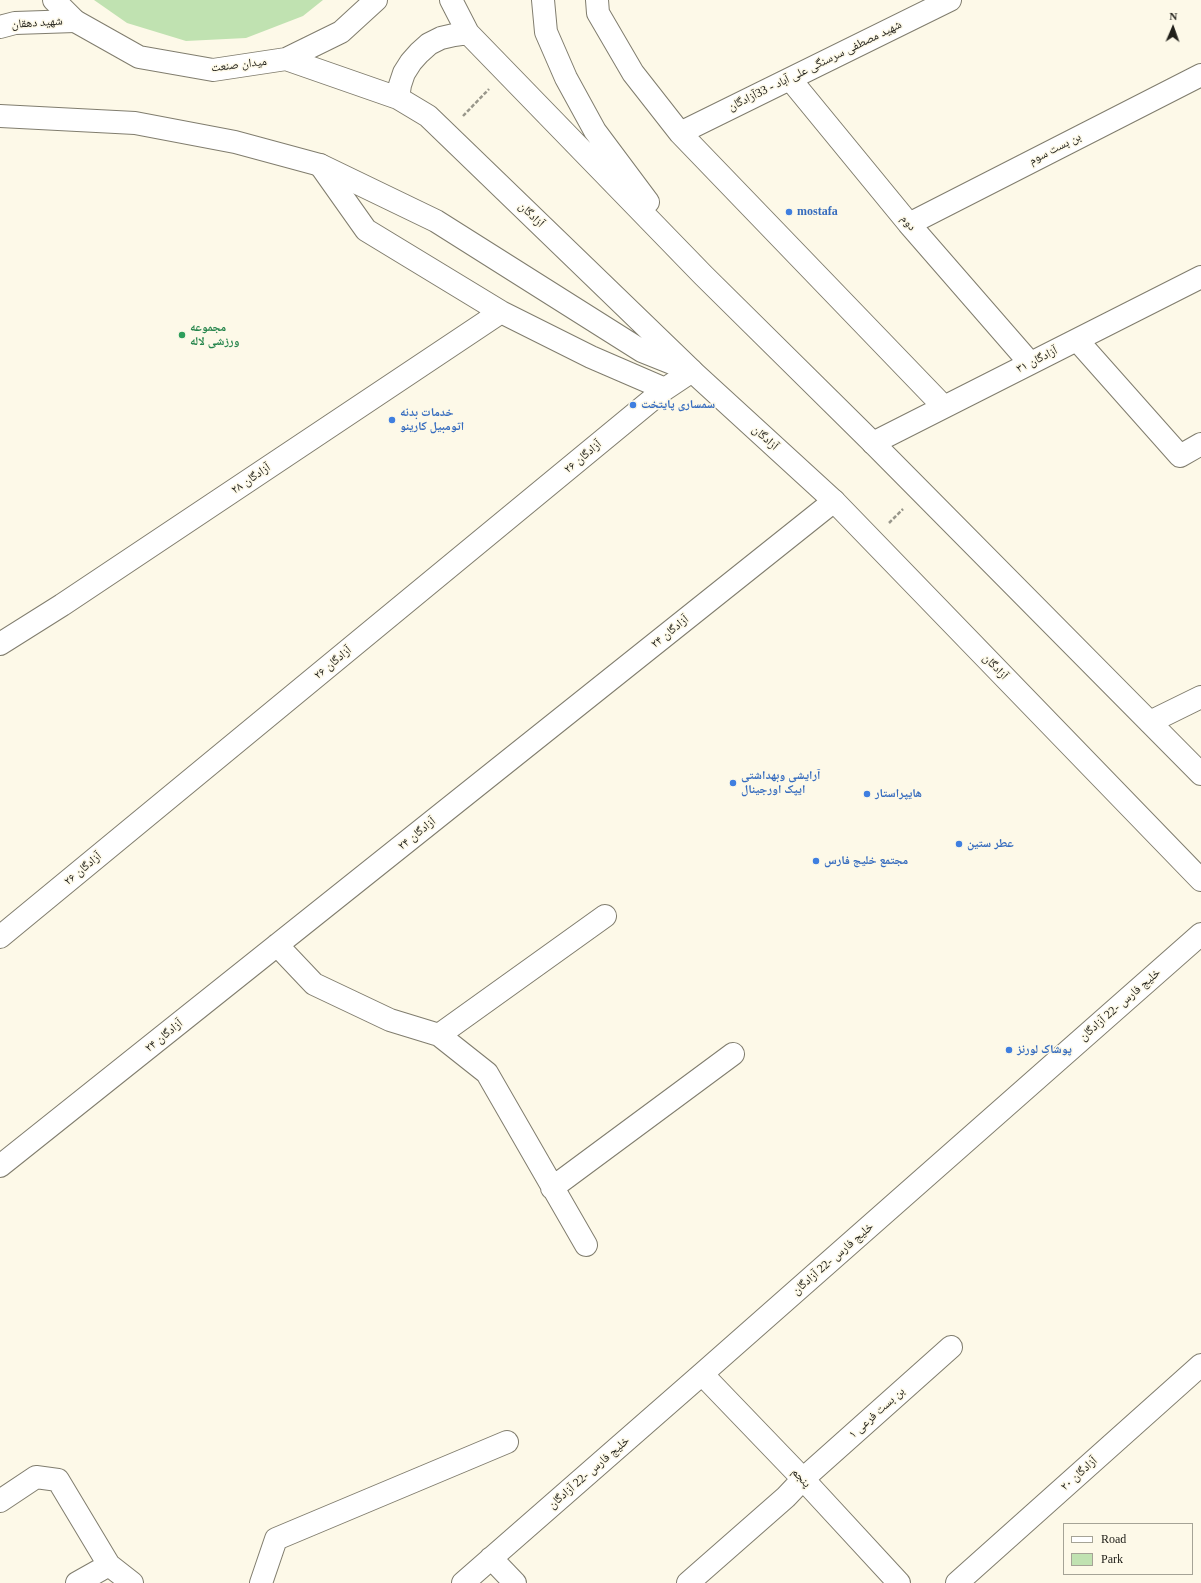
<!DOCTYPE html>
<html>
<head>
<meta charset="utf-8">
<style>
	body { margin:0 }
	#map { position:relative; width:1201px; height:1583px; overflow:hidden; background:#fdf9e8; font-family:"Times New Roman",serif }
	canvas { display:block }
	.legend { position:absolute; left:1063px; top:1523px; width:130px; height:52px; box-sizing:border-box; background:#fdf9e8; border:1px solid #a5a396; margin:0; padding:5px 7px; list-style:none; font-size:12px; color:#22211b }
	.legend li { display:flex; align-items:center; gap:8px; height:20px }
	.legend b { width:20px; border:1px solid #a5a396 }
	.north { position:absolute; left:1153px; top:8px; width:40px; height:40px; -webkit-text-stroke:3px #fdf9e8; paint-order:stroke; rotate:2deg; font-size:11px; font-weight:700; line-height:16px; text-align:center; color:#22211b }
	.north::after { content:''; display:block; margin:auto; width:14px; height:18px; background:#22211b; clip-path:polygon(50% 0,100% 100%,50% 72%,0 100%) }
</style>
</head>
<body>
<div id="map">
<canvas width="1201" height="1583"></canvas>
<ul class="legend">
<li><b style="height:5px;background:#fff"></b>Road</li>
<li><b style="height:11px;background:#c0e2b1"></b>Park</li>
</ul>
<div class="north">N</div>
</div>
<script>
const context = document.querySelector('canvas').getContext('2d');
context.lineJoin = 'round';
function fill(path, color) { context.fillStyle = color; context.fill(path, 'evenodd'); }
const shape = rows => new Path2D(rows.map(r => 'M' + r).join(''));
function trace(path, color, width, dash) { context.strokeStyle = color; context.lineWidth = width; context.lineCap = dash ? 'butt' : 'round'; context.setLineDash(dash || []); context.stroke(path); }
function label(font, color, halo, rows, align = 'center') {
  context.font = font + ' "Times New Roman","Noto Naskh Arabic",serif'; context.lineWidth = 3; context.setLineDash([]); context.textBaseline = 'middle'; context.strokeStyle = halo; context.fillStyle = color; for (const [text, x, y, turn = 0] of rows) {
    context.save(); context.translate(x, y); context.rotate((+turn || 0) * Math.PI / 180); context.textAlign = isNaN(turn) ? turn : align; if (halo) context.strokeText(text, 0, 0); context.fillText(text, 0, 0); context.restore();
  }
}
fill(shape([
	[94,0,323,0,303,16,246,38,186,41,127,23]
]), '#c0e2b1');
const street = shape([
	[597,0,598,13,633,73,680,133,944,407],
	[790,79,909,224,1030,363],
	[680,133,950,0],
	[320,165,366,230,501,312,591,357,665,389],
	[909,224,1201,75],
	[1077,340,1180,456,1201,444],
	[873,443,1201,277],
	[0,644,62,605,501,312],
	[1150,722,1201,697],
	[0,937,665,389,692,371],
	[277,945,314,984,390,1020,439,1035,487,1073,586,1245],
	[439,1035,605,916],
	[0,1166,834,501],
	[552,1188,733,1054],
	[702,1374,803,1479,899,1583],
	[0,1501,36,1477,58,1480,109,1565,132,1583],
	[491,1558,515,1583],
	[77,1583,109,1565],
	[261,1583,276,1539,507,1442],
	[463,1583,702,1374,1201,934],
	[688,1583,786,1497,803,1479,951,1347],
	[957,1583,1201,1365]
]);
const secondary = shape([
	[0,27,15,23,75,21]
]);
const primary = shape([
	[54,0,75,21,139,57,213,70,286,59,341,32,376,0],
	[451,0,468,33,703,275,873,443,1201,774],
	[543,0,546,32,566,78,595,131,648,202],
	[286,59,398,98,428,116,692,371,834,501,1201,880],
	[398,98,400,85,404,73,411,62,419,53,429,44,441,38,454,35,468,33],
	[0,116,135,123,235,142,320,165,436,221,642,351,682,367]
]);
trace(street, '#807d6e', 24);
trace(secondary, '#807d6e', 24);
trace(primary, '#807d6e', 24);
trace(shape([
	[463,116,489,89],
	[889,523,903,509]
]), '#99978b', 2.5, [4, 2]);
trace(street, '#fff', 22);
trace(secondary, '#fff', 22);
trace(primary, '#fff', 22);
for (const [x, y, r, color] of [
	[789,212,4,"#3f7fe0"],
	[182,335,4,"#2e9e5b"],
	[633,405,4,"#3f7fe0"],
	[392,420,4,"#3f7fe0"],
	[733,783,4,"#3f7fe0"],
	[867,794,4,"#3f7fe0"],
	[959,844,4,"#3f7fe0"],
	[816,861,4,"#3f7fe0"],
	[1009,1050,4,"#3f7fe0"]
]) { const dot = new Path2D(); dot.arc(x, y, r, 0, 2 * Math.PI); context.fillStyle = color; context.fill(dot); trace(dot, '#fdf9e8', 1.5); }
label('12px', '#22211b', '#fdf9e8', [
	["شهید دهقان",37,23,-4],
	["میدان صنعت",239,65,-7],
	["شهید مصطفی سرسنگی علی آباد - 33آزادگان",815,66,-26],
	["بن بست سوم",1055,149,-27],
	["آزادگان",531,215,44],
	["دوم",908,223,50],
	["۳۱ آزادگان",1037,360,-27],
	["آزادگان",765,438,42],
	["۲۶ آزادگان",583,457,-40],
	["۲۸ آزادگان",251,479,-34],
	["۲۴ آزادگان",670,632,-39],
	["۲۶ آزادگان",333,663,-40],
	["آزادگان",995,667,46],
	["۲۴ آزادگان",417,834,-39],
	["۲۶ آزادگان",83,869,-40],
	["خلیج فارس -22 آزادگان",1120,1005,-41],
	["۲۴ آزادگان",164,1036,-39],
	["خلیج فارس -22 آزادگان",833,1259,-41],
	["بن بست فرعی ۱",877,1413,-42],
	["خلیج فارس -22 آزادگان",589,1473,-41],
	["۲۰ آزادگان",1079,1474,-42],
	["پنجم",801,1478,47]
]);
label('bold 12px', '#366cbe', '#fdf9e8', [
	["mostafa",797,212],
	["سمساری پایتخت",641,405],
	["خدمات بدنه",400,413],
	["اتومبیل کارینو",400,427],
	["آرایشی وبهداشتی",741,776],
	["ایپک اورجینال",741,790],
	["هایپراستار",875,794],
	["عطر ستین",967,844],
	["مجتمع خلیج فارس",824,861],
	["پوشاک لورنز",1017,1050]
], 'left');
label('bold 12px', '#27864d', '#fdf9e8', [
	["مجموعه",190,328],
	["ورزشی لاله",190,342]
], 'left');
</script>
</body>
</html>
